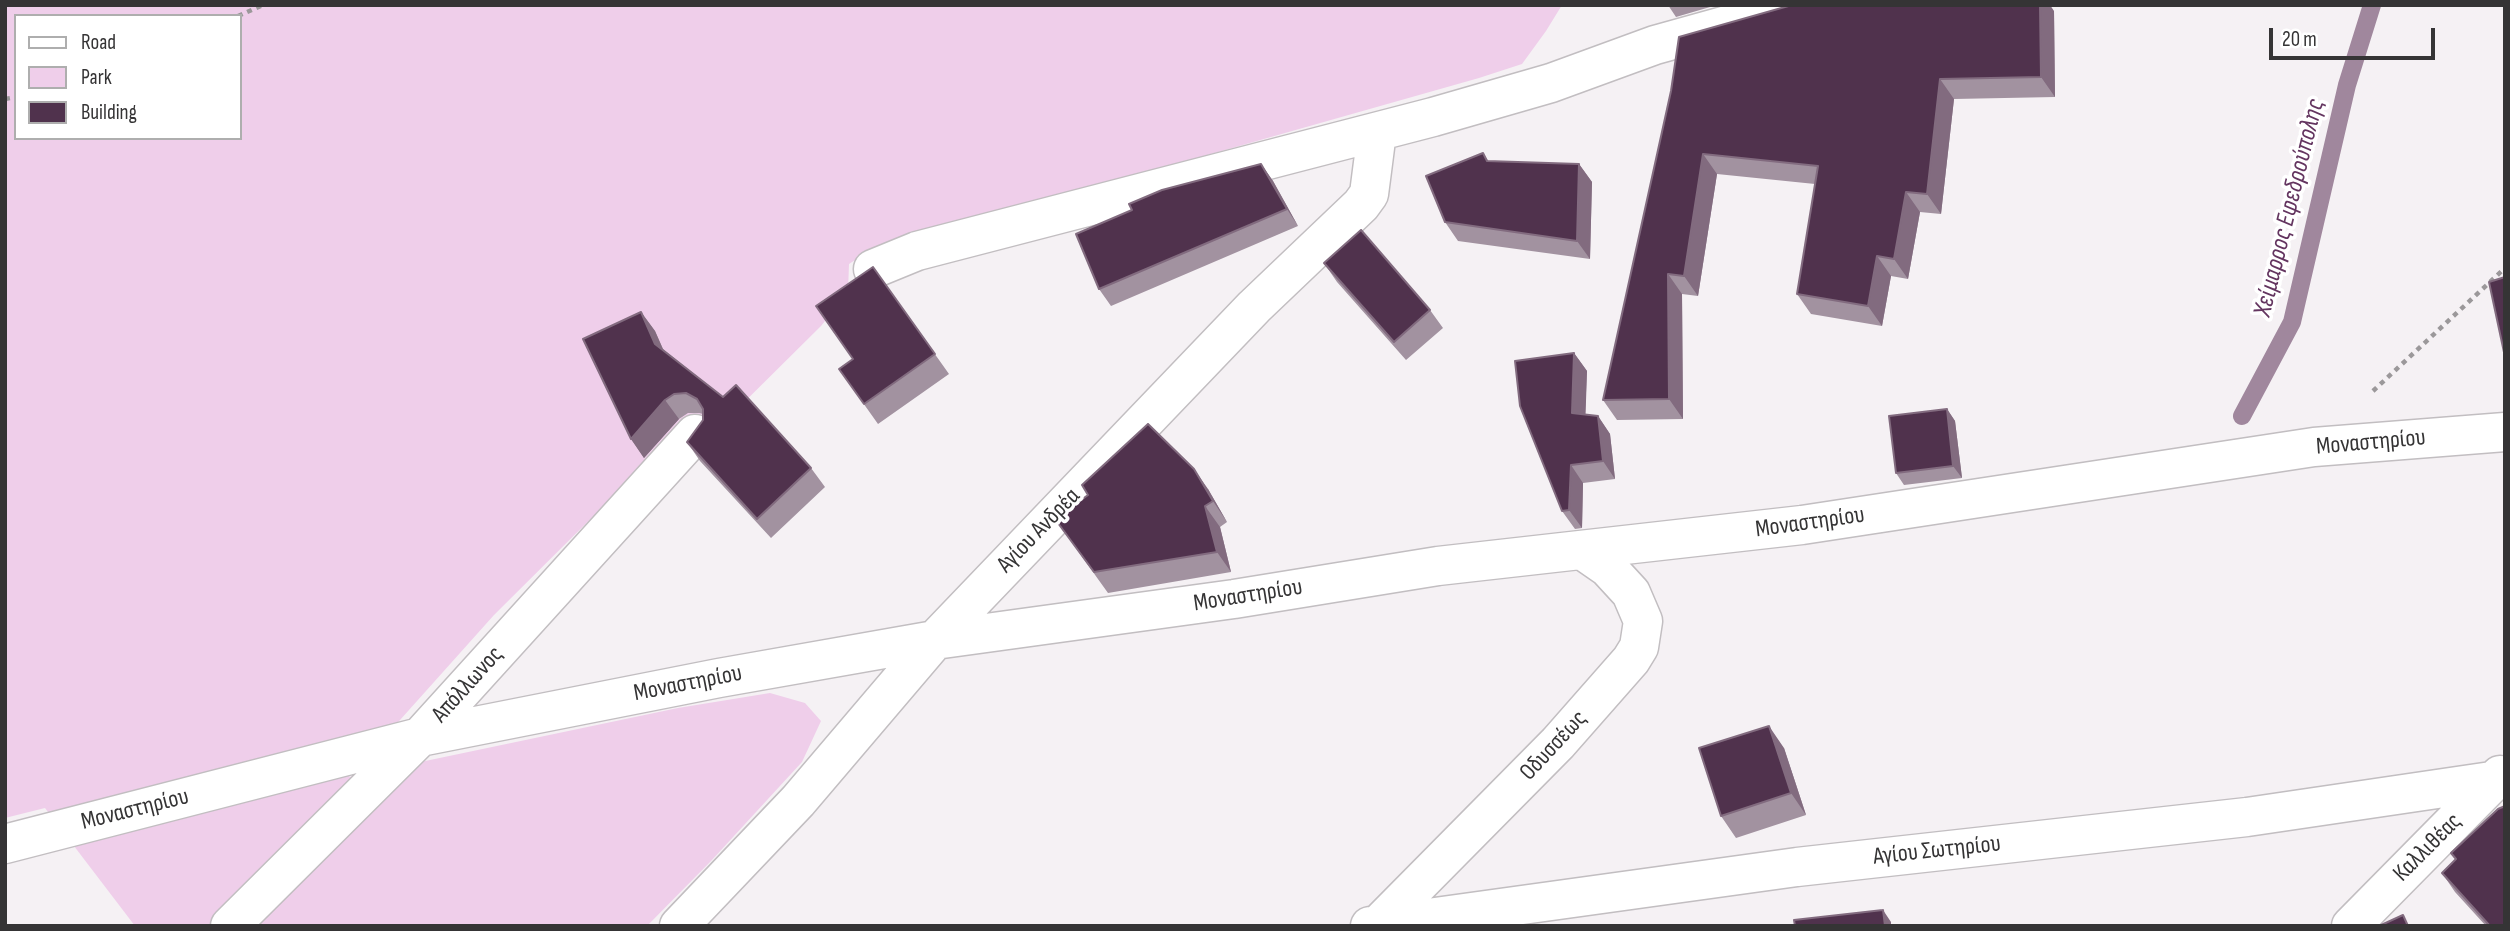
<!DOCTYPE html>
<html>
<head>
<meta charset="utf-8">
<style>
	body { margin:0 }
	#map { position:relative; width:2510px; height:931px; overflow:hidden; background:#f5f1f4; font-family:"Sofia Sans Condensed",sans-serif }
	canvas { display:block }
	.frame { position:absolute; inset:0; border:7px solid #353435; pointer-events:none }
	.legend { position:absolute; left:14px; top:14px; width:228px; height:126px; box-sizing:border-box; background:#fff; border:2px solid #aeaeae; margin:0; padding:9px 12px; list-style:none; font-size:21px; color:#353435 }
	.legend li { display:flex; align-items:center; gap:14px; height:35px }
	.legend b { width:35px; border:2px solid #aeaeae }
	.scale { position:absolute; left:2269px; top:28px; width:166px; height:32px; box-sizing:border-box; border:4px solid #353435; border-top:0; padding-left:9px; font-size:21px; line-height:24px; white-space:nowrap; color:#353435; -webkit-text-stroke:5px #fff; paint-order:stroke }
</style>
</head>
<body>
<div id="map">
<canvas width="2510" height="931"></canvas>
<div class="frame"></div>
<ul class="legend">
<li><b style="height:9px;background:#fff"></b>Road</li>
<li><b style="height:19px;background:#efceea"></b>Park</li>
<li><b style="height:19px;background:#50324d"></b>Building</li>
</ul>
<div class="scale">20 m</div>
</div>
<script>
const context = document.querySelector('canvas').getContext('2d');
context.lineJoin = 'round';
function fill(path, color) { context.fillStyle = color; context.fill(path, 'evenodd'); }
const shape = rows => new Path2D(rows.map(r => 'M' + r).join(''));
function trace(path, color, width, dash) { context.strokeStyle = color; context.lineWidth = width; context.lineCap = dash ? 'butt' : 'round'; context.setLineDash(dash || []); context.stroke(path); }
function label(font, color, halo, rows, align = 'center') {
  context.font = font + ' "Sofia Sans Condensed",sans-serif'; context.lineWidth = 7; context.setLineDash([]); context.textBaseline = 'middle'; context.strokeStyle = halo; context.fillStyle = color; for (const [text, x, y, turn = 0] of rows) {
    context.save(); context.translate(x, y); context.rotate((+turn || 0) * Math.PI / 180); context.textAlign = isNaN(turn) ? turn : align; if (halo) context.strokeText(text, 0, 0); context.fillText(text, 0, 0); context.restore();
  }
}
fill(shape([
	[5,5,1562,5,1546,31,1522,64,1479,78,869,251,849,264,848,292,821,326,705,441,681,429,494,615,349,777,678,708,770,693,805,703,821,721,802,762,711,861,647,926,135,926,45,808,5,818],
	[16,16,240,16,240,138,16,138]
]), '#efceea');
trace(shape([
	[2242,416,2292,322,2347,85,2372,5]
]), '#a0879d', 18);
const street = shape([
	[873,269,917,251,1433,117,1551,83,1655,45,1799,5],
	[5,844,420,737,719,678,935,640,1234,599,1438,566,1802,525,2314,447,2505,432],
	[230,926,420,737,695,434],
	[679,926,798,801,935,640,1254,307,1361,205,1369,194,1377,132],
	[1370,926,1797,867,2247,817,2505,779],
	[1377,926,1558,743,1631,660,1639,647,1643,621,1631,593,1608,568,1582,550],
	[2351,926,2500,775]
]);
trace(street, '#c2bec1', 41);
trace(shape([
	[238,16,263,5],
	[5,99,16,97],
	[2373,391,2505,268]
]), '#9b989a', 4.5, [5, 5]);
trace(street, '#fff', 38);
fill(shape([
	[1668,5,1717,5,1676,17],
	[2054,11,2055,97,1954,99,1941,214,1920,212,1908,279,1891,276,1882,326,1811,314,1797,294,1815,184,1717,174,1698,296,1682,294,1683,419,1617,420,1603,400,1671,91],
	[1483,153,1489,162,1579,164,1592,182,1590,259,1458,241,1445,222],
	[1261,164,1273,181,1298,226,1111,306,1099,289],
	[1324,263,1430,310,1443,328,1406,360,1337,282],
	[873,267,949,374,878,424,839,369,853,359],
	[641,312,655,331,663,349,811,468,825,487,771,538,700,461,687,442,703,420,703,414,699,413,688,413,679,419,644,458,631,439],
	[1574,353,1587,371,1585,414,1598,416,1610,434,1615,479,1583,483,1582,528,1575,529,1562,511],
	[1947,409,1955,421,1962,478,1904,485,1896,473],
	[1208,489,1227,522,1220,527,1231,572,1108,593,1070,540],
	[1784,748,1806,815,1736,838,1721,816],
	[2498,809,2505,926,2486,926,2455,892,2442,873,2456,859,2451,853]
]), '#a292a0');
fill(shape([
	[2040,5,2050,5,2054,11,2055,97,2041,77],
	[1940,79,1954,99,1941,214,1927,194],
	[1703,154,1717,174,1698,296,1684,276],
	[1261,164,1273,181,1298,226,1287,209],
	[1579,164,1592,182,1590,259,1577,241],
	[1906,192,1920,212,1908,279,1894,259],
	[1877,256,1891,276,1882,326,1868,306],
	[1668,274,1682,294,1683,419,1669,399],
	[641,312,655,331,669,363,655,344],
	[1574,353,1587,371,1585,431,1572,413],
	[665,400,679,419,644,458,631,439],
	[1947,409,1955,421,1962,478,1953,466],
	[1598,416,1610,434,1615,479,1603,461],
	[1571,465,1583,483,1582,528,1569,510],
	[1194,469,1208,489,1227,522,1213,501],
	[1205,506,1220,527,1231,572,1217,552],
	[1769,726,1784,748,1806,815,1791,793],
	[1883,910,1891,922,1891,926,1885,926]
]), '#826b7f');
const building = shape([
	[1792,5,2040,5,2041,77,1940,79,1927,194,1906,192,1894,259,1877,256,1868,306,1797,294,1818,166,1703,154,1684,276,1668,274,1669,399,1603,400,1671,91,1679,37,1792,5],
	[1483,153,1487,161,1579,164,1577,241,1445,222,1426,176,1483,153],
	[1261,164,1287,209,1099,289,1076,234,1132,210,1129,204,1162,190,1261,164],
	[1361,230,1430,310,1394,342,1324,263,1361,230],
	[873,267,935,354,864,404,839,369,853,359,816,306,873,267],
	[2505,277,2505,357,2489,282,2505,277],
	[641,312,655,344,723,397,736,385,811,468,757,519,687,442,703,420,703,409,697,399,686,393,674,394,665,400,631,439,583,339,641,312],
	[1574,353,1572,413,1598,416,1603,461,1571,465,1569,510,1562,511,1520,406,1515,361,1574,353],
	[1947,409,1953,466,1896,473,1889,416,1947,409],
	[1148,424,1194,469,1213,501,1205,506,1217,552,1094,572,1055,519,1088,495,1082,485,1148,424],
	[1769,726,1791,793,1721,816,1699,748,1769,726],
	[2505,806,2505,926,2490,926,2442,873,2456,859,2451,853,2498,809,2505,806],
	[1883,910,1885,926,1795,926,1794,920,1883,910],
	[2403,915,2408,926,2379,926,2403,915]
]);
fill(building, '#50324d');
trace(building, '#826b7f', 2);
label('24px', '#353435', '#fff', [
	["Μοναστηρίου",2371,443,-5],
	["Μοναστηρίου",1810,523,-8],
	["Αγίου Ανδρέα",1039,531,-46],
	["Μοναστηρίου",1248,596,-9],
	["Μοναστηρίου",688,684,-11],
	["Απόλλωνος",468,685,-48],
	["Οδυσσέως",1554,746,-47],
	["Μοναστηρίου",135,810,-14],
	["Καλλιθέας",2428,848,-45],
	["Αγίου Σωτηρίου",1937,851,-6]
]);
label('italic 26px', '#643560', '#fff', [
	["Χείμαρρος Εφεδρούπολης",2290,208,-76]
]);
</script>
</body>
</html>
